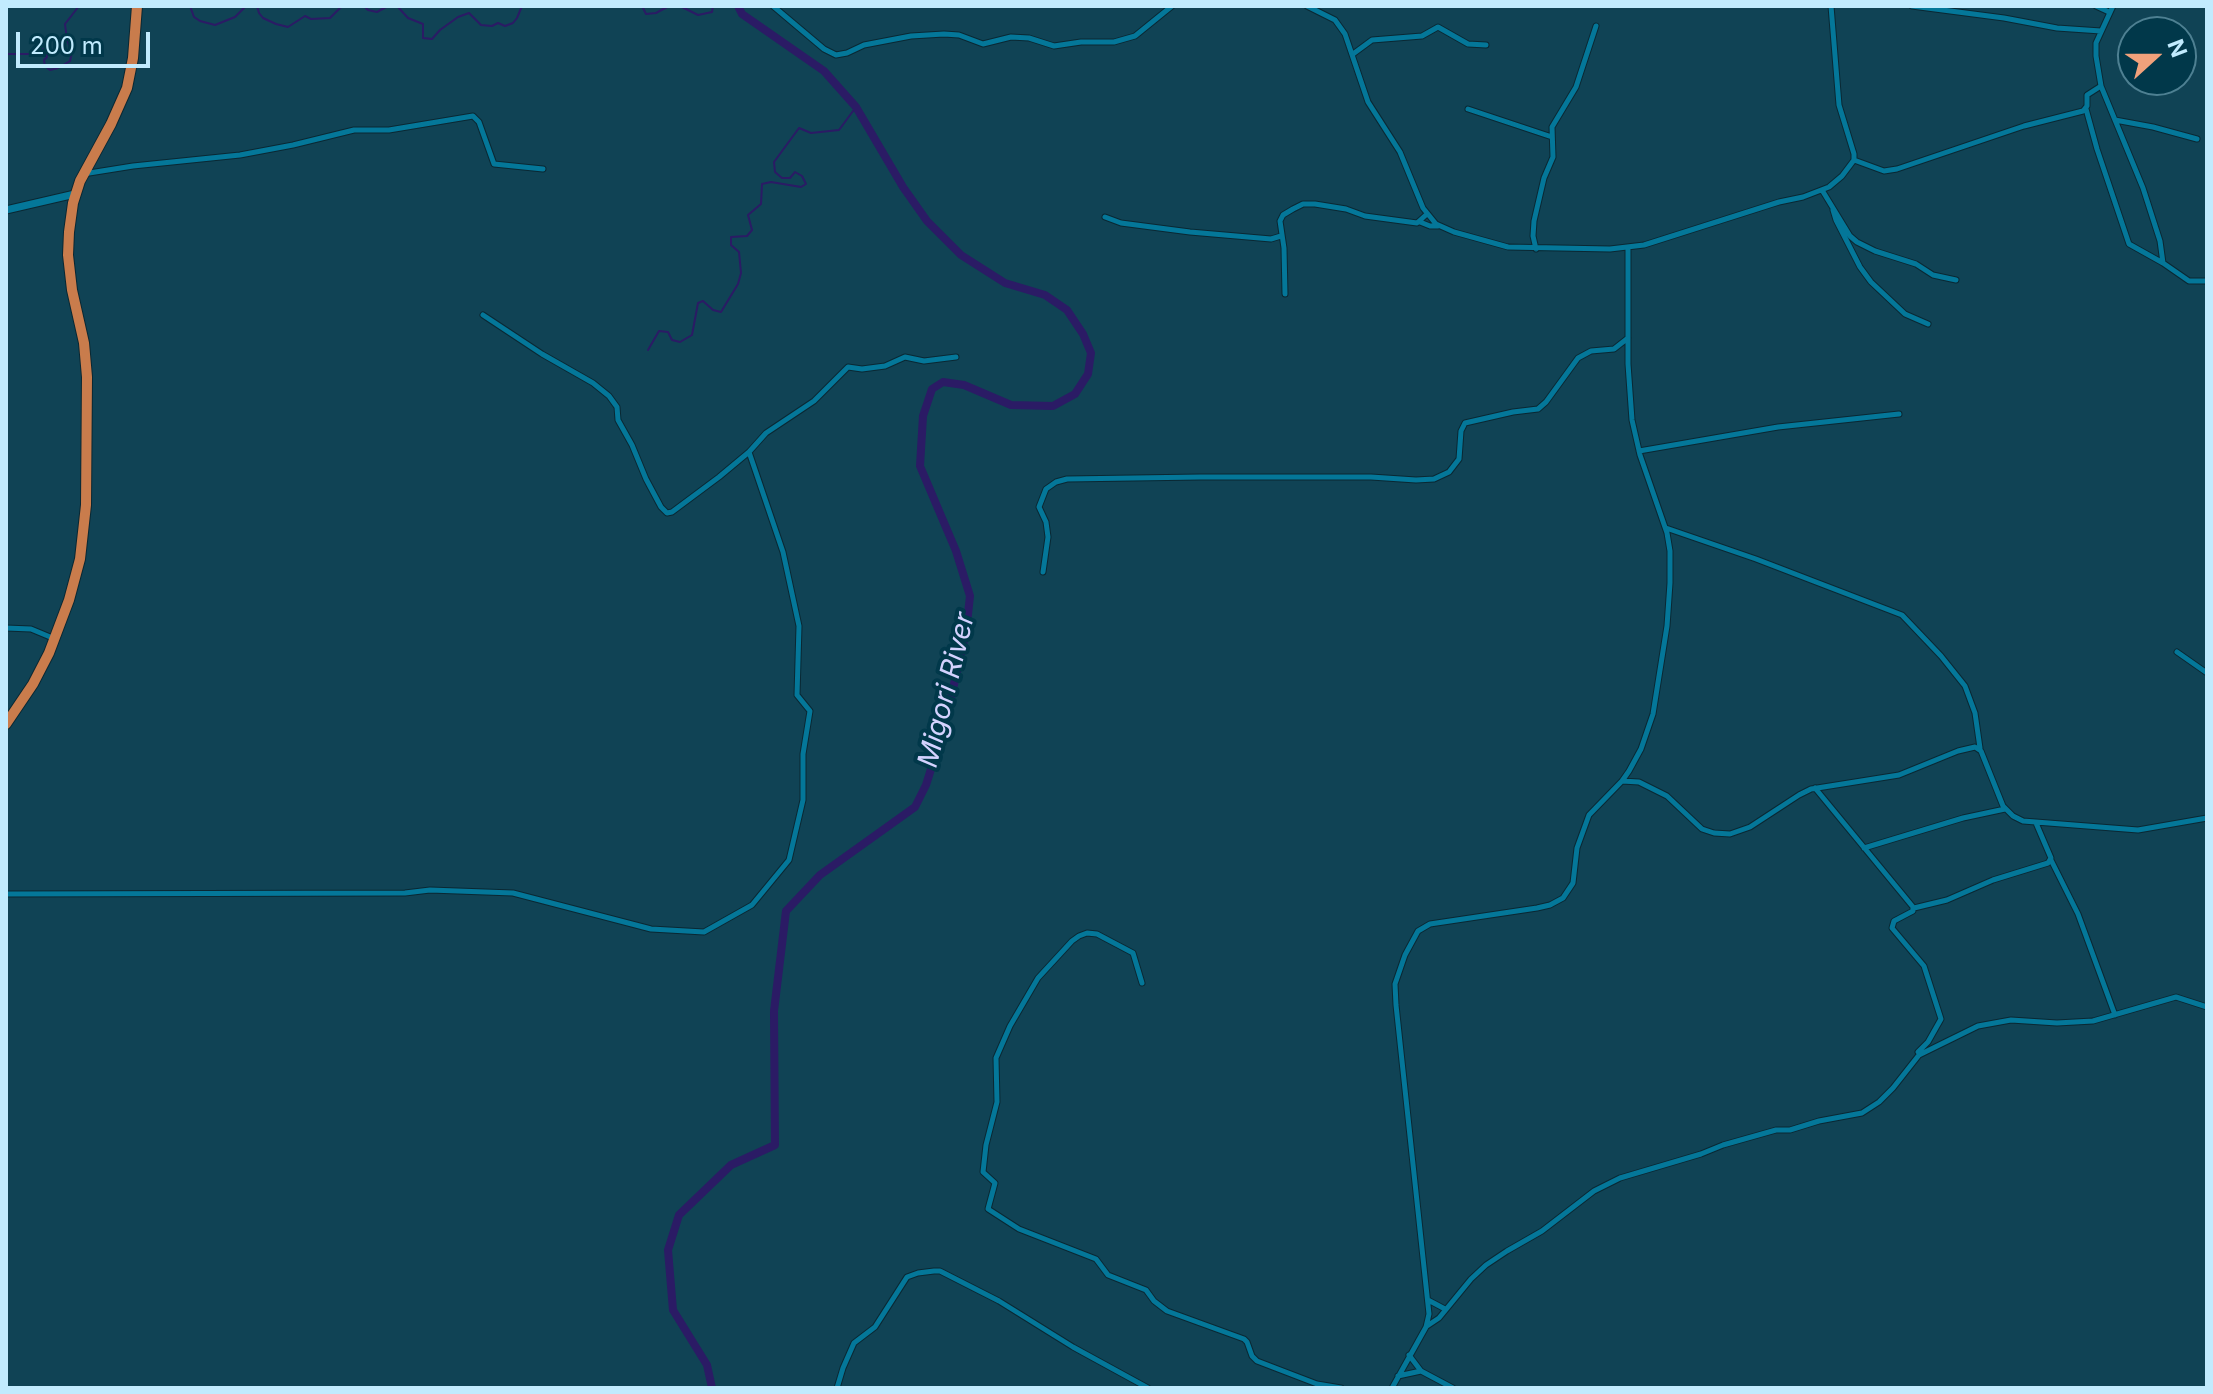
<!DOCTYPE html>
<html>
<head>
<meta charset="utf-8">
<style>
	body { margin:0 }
	#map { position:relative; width:2213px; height:1394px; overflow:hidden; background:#104355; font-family:Inter,sans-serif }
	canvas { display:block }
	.frame { position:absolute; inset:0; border:8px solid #c1ebfe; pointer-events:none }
	.north { position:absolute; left:2117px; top:16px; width:80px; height:80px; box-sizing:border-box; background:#01384a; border:2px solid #4e8092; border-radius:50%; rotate:69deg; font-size:22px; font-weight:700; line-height:32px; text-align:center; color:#c1ebfe }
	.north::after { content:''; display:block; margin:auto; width:28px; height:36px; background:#f1a17b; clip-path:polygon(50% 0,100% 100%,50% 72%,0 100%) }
	.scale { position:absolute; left:16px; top:32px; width:134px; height:36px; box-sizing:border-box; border:4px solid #c1ebfe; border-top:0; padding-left:10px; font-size:24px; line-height:28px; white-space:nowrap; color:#c1ebfe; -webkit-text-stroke:6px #01384a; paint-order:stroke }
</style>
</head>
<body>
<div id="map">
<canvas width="2213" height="1394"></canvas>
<div class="frame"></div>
<div class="north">N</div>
<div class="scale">200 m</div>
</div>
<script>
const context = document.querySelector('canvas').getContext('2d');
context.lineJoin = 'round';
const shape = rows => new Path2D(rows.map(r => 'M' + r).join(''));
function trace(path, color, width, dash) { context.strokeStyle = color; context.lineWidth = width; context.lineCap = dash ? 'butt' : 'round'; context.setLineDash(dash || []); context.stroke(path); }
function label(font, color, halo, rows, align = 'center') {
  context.font = font + ' Inter,sans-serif'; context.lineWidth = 8; context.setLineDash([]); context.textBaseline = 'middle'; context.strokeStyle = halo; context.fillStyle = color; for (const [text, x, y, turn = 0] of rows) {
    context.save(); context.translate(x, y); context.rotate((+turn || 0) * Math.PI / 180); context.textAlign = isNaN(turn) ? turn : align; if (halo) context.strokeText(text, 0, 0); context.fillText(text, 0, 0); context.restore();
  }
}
trace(shape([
	[190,6,194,17,200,21,215,25,235,17,246,6],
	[257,6,259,13,263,18,276,24,288,27,305,16,311,19,330,18,342,6],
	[364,6,368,10,377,12,388,6],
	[397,6,408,18,423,24,423,38,432,39,440,30,458,17,469,13,481,25,492,26,498,23,505,26,513,23,517,18,522,6],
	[642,6,646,14,656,13,669,6],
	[675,6,682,7,698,15,712,12,713,6],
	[6,54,32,54,43,49,46,51,47,57,44,60,45,66,50,70,58,68,70,61,72,52,67,40,65,24,79,6],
	[648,350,659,331,668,332,672,340,680,342,692,335,698,303,703,301,713,310,721,312,738,284,741,273,739,252,731,245,731,237,747,236,752,230,748,215,761,204,762,184,771,182,801,187,806,184,802,176,795,172,790,178,782,178,775,172,774,162,799,128,811,133,839,130,856,107]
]), '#2b1b65', 2);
trace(shape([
	[712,1388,707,1365,673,1310,668,1250,679,1215,731,1165,775,1145,774,1011,786,911,820,875,915,807,926,785,944,728,966,632,970,596,956,551,920,466,923,416,932,389,943,382,964,385,1011,405,1053,406,1075,394,1088,374,1091,353,1083,334,1067,310,1045,295,1005,283,961,255,927,221,903,187,856,107,824,71,742,14,738,6]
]), '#2b1b65', 8);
const minor = shape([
	[773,6,824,49,836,55,847,53,864,45,911,36,944,34,959,35,983,44,1011,37,1029,38,1054,46,1081,42,1114,42,1135,36,1172,6],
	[1307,6,1335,20,1345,34,1368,102,1400,152,1423,208,1436,224,1454,232,1508,247,1610,249,1644,245,1779,202,1803,197,1829,187,1842,176,1854,160,1854,154,1839,105,1831,6],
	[1912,6,2004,18,2057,28,2101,31],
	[2096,6,2109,12],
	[2113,6,2096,43,2096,56,2101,86,2143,188,2160,241,2163,263],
	[1353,54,1372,40,1422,36,1438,27,1468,44,1486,45],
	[1468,109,1552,137],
	[2086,109,2097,149,2129,244,2163,263,2189,281,2207,281],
	[2115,120,2153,127,2197,139],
	[1854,160,1884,171,1897,169,2024,126,2083,111,2087,106,2087,95,2101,86],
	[83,174,133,166,240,155,293,145,354,130,389,130,473,116,479,122,494,164,543,169],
	[1822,190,1850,236,1857,242,1875,251,1916,264,1933,275,1956,280],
	[1833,210,1836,220,1860,267,1871,282,1905,314,1928,324],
	[1105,217,1121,223,1190,232,1271,239,1281,236],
	[1420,222,1430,226,1438,226],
	[1536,249,1533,236,1534,221,1544,178,1553,157,1552,127,1576,87,1596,26],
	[1285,294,1284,248,1280,221,1283,215,1293,209,1303,204,1315,204,1346,209,1365,216,1417,223,1427,214],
	[483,315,542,354,593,383,609,396,617,407,618,420,632,445,646,479,661,507,667,513,672,512,719,477,749,452,766,433,814,401,848,367,862,369,885,366,905,357,924,361,956,357],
	[1639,451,1778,427,1899,414],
	[1666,528,1756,559,1902,615,1941,656,1965,686,1975,713,1980,748],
	[1043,572,1048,537,1046,522,1039,507,1046,489,1056,482,1067,479,1200,477,1371,477,1416,480,1434,479,1449,472,1459,459,1461,431,1465,423,1513,412,1538,409,1546,402,1578,358,1591,351,1614,349,1628,338],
	[6,628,31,629,55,639],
	[2177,652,2207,673],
	[1622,781,1639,782,1667,796,1702,829,1714,833,1730,834,1750,827,1799,795,1811,789,1899,775,1958,751,1975,747,1981,751,2003,806,2013,816,2023,821,2138,830,2207,818],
	[1815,788,1913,907,1913,911,1894,921,1892,928,1924,966,1941,1019,1928,1042,1918,1052],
	[1864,848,1963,818,2005,809],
	[2051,860,2078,914,2115,1015],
	[6,894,405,893,430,890,513,893,651,929,704,932,752,905,789,860,803,800,803,754,810,711,797,695,799,626,783,552,749,452],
	[1914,908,1947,900,1993,880,2048,863,2051,858,2036,823],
	[1142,983,1133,953,1097,934,1087,933,1079,936,1072,941,1038,978,1010,1026,996,1058,997,1102,986,1145,983,1172,995,1183,988,1209,1019,1229,1096,1259,1108,1275,1146,1290,1154,1301,1167,1311,1244,1339,1247,1342,1252,1356,1257,1361,1317,1384,1341,1388],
	[1428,1300,1445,1309],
	[1427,1326,1439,1318,1471,1279,1486,1265,1507,1251,1542,1231,1594,1191,1620,1178,1701,1154,1723,1145,1776,1130,1790,1130,1819,1121,1862,1113,1879,1102,1893,1088,1919,1055,1978,1026,2011,1020,2057,1023,2093,1021,2176,997,2207,1007],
	[1409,1355,1421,1371],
	[1398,1376,1421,1371,1453,1388],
	[837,1388,843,1368,854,1343,875,1327,907,1277,918,1273,934,1271,940,1271,999,1301,1073,1347,1148,1388],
	[1392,1388,1426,1327,1429,1314,1396,1005,1395,984,1405,955,1418,931,1430,924,1537,908,1550,905,1563,898,1573,883,1577,848,1589,815,1622,781,1629,771,1641,749,1653,714,1667,626,1670,583,1670,551,1667,533,1640,455,1632,420,1628,364,1628,248]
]);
const tertiary = shape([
	[6,210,75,194]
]);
const trunk = shape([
	[6,724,33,684,49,653,69,600,80,559,86,505,87,377,84,343,72,290,68,255,69,232,73,203,80,181,111,124,127,88,133,58,137,6]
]);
trace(minor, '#0a2833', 7);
trace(tertiary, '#0a2833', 9);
trace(trunk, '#0a2833', 12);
trace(minor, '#047799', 5);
trace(tertiary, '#047799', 7);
trace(trunk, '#c97c4c', 10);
label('italic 28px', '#d3d2fe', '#01384a', [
	["Migori River",947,690,-76]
]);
</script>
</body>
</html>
